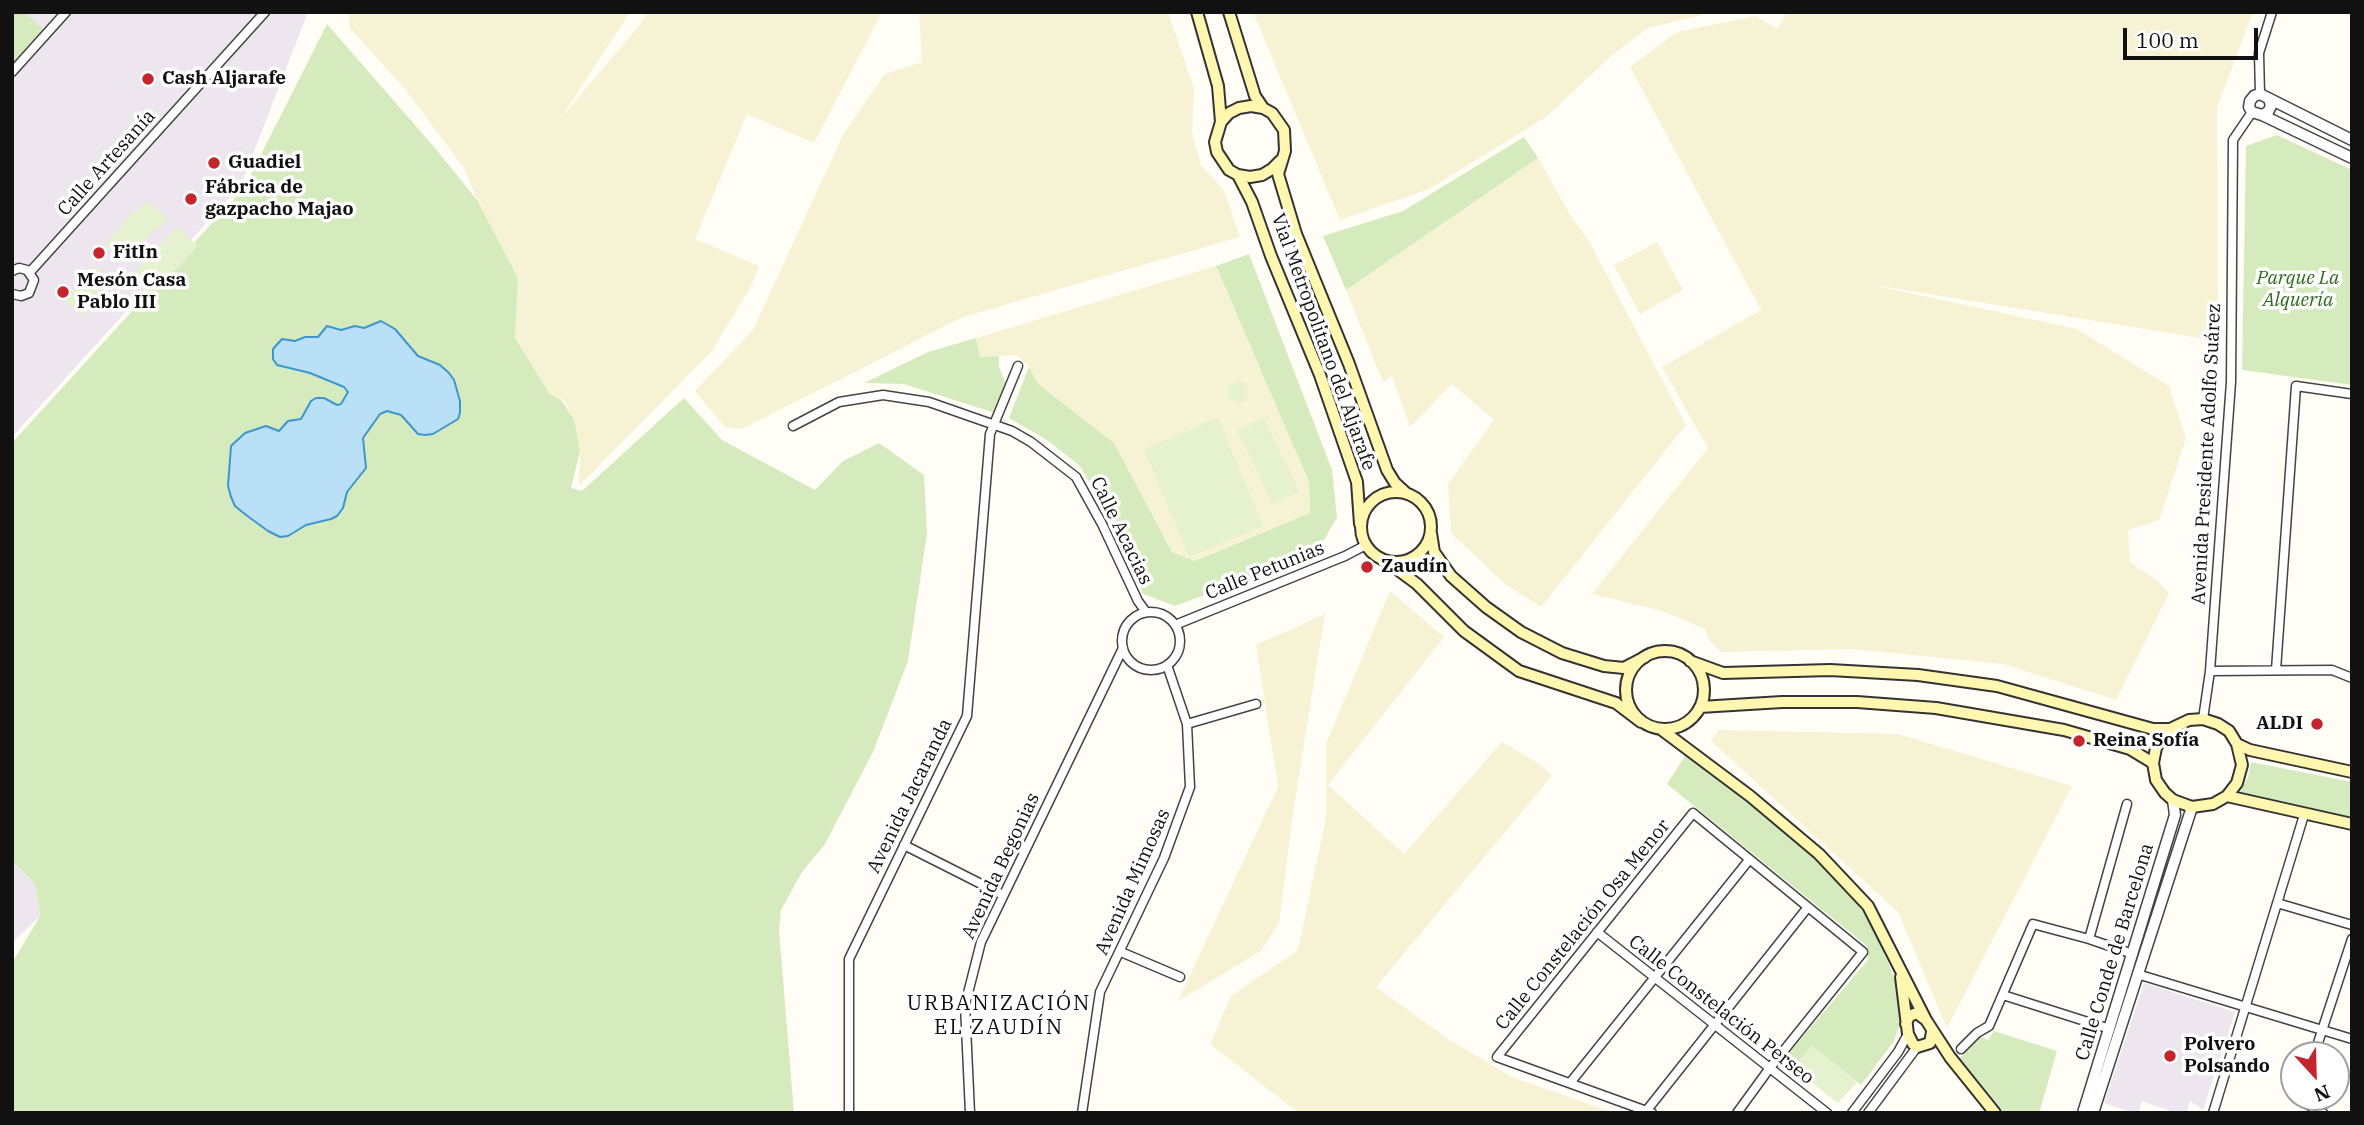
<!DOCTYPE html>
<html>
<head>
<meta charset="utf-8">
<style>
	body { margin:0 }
	#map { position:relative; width:2364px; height:1125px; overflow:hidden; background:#fffdf5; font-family:"IBM Plex Serif",serif }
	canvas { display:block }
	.frame { position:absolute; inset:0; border:14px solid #111; pointer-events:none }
	.north { position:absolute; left:2280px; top:1041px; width:70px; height:70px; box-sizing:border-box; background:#fff; border:2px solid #a0a0a0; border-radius:50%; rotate:158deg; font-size:19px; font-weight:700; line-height:28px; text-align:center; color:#111 }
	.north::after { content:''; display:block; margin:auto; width:24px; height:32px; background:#c4262e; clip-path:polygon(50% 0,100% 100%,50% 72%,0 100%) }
	.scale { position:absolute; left:2123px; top:28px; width:135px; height:32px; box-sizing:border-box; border:4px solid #111; border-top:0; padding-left:9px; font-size:21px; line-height:24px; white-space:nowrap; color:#111; -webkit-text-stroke:5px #fff; paint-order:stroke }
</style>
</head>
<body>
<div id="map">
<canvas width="2364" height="1125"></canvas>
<div class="frame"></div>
<div class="north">N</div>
<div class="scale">100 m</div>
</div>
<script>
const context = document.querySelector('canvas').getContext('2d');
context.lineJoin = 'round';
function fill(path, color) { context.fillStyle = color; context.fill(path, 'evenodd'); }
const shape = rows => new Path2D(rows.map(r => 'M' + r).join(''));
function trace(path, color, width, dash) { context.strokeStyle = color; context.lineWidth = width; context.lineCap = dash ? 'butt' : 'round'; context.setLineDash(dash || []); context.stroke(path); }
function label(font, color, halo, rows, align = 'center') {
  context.font = font + ' "IBM Plex Serif",serif'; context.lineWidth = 7; context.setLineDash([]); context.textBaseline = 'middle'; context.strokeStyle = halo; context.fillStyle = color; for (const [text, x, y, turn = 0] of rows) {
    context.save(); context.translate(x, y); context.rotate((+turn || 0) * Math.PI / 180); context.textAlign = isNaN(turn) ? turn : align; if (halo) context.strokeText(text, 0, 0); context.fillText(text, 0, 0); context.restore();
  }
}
fill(shape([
	[12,12,308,12,241,185,12,437],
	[12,861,35,884,40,916,12,943],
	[2144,983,2235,1012,2203,1110,2190,1101,2186,1113,2176,1113,2142,1101,2138,1113,2133,1113,2104,1103]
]), '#eee6ef');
fill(shape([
	[348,12,630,12,561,118,639,26,648,12,882,12,814,143,747,114,695,239,759,266,750,288,711,352,579,486,580,451,574,424,566,402,549,393,515,338,518,278,477,200,464,168,405,89,350,28],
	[919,12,1168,12,1194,89,1192,132,1201,165,1225,192,1240,237,963,317,742,429,725,427,695,391,753,330,844,133,885,74,922,62],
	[1253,12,1715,12,1648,28,1610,57,1546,117,1429,189,1340,220],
	[1787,12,2253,12,2217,108,2218,341,1868,284,2077,329,2169,386,2186,438,2159,520,2128,530,2130,562,2155,579,2169,593,2116,700,2003,664,1852,649,1721,652,1709,640,1705,629,1662,611,1592,594,1708,448,1662,367,1761,310,1630,67,1677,32,1756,16,1777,29],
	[1538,158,1569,213,1590,243,1686,425,1541,607,1505,584,1451,533,1448,484,1494,420,1452,384,1410,427,1392,376,1383,382,1346,290],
	[1657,242,1683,290,1640,314,1614,265],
	[1216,266,1309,482,1310,513,1195,561,1172,552,1114,443,1037,384,1029,367,1017,355,980,357,976,338],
	[1390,591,1444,637,1328,785,1404,854,1502,742,1541,765,1552,776,1376,987,1450,1040,1514,1078,1615,1113,1299,1113,1210,1044,1231,996,1298,950,1326,818,1326,744],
	[1325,614,1294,806,1279,923,1261,951,1178,1001,1278,787,1256,645],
	[1719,730,1898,734,2072,786,1947,1028,1898,912,1711,741]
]), '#f6f3d4');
fill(shape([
	[12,12,25,12,44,30,12,63],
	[327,24,435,148,477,200,518,278,515,338,549,393,562,401,574,420,580,451,571,488,582,491,684,398,722,440,815,490,843,461,879,443,924,475,927,533,908,661,873,752,825,844,802,872,781,910,779,930,794,1113,12,1113,12,963,40,916,35,884,12,861,12,443,244,188],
	[2277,135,2352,170,2352,385,2242,370,2246,146],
	[1524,137,1538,158,1346,290,1323,236,1403,211],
	[1249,254,1332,470,1337,517,1316,554,1175,606,1143,594,1115,526,1080,466,1047,440,1009,418,1029,367,1038,384,1114,443,1172,552,1195,561,1310,513,1309,482,1216,266],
	[976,338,980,357,999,356,999,367,1006,384,995,413,904,384,864,383,928,352],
	[1687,753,1792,835,1840,880,1872,925,1909,1012,1898,1029,1894,1041,1861,1085,1812,1046,1789,1073,1778,1066,1868,960,1867,946,1667,784],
	[2251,762,2352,782,2352,818,2239,794,2248,777],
	[1994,1031,2057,1051,2040,1110,2043,1113,2005,1113,1960,1058,1980,1036,1988,1040]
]), '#d5ebbd');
fill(shape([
	[148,201,168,219,157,230,155,229,125,262,105,245,135,209,138,212],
	[177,227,198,246,152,296,131,277],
	[95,266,113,282,82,316,64,300],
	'1228 392a10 10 0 1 1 20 0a10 10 0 1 1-20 0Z',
	[1218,418,1263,526,1189,557,1144,449],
	[1264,418,1299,492,1272,504,1238,431],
	[1812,1046,1857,1082,1838,1103,1793,1068]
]), '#e6f2cf');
const water = shape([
	[381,321,395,329,418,356,440,365,449,373,454,380,460,401,460,413,458,419,433,434,425,435,418,434,401,415,387,411,380,414,363,438,366,468,347,492,343,508,337,516,331,519,306,525,288,536,280,537,268,531,246,515,235,506,231,497,228,486,231,446,245,433,266,426,279,431,288,421,301,419,311,401,316,398,324,398,337,405,341,404,348,392,344,387,310,373,277,365,273,359,273,349,282,339,295,341,305,337,318,337,327,326,341,330,355,326,364,328,381,321]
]);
fill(water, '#b9e0f7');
trace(water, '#3f96cf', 2);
const minor = shape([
	[12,72,66,12],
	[2260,94,2259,53,2272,12],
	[12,271,19,268,27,270,34,280,29,293,21,296,12,294],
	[30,272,265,12],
	[793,426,839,402,883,395,929,402,1012,431,1031,442,1076,477,1102,524,1138,601,1146,612],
	'1122 641a29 29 0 1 1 58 0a29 29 0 1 1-58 0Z',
	[1175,625,1345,556,1366,545],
	[2276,670,2296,386,2352,394],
	[2210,671,2332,670,2352,678],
	[2203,719,2210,671,2231,382,2233,140,2252,112],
	[1187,724,1256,704],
	[904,845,1003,895],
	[2277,903,2352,925],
	[1597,932,1827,1113],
	[2089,939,2127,804],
	[1121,952,1180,977],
	[2137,974,2352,1039],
	[2003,995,2110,1029],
	[1961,1049,1977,1033,1989,1026,2033,924,2089,939,2133,954],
	[2314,1055,2352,939],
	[1570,1083,1749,860],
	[2300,1097,2299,1100,2323,1113],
	[1647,1110,1808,907],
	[849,1113,849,959,967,716,990,434,1018,366],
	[970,1113,965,1005,981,942,1123,648],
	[1082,1113,1100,992,1164,858,1190,787,1187,724,1167,665],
	[1652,1113,1497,1057,1693,813,1863,952,1769,1069,1737,1113],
	[1852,1113,1898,1052,1908,1034],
	[1868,1113,1917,1047],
	[2213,1113,2304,815]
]);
const tertiary = shape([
	[2269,99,2271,106,2268,112,2262,115,2252,112,2249,107,2250,101,2254,96,2260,94,2352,140],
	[2262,115,2352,158],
	[2083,1113,2175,815,2173,800],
	[2093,1113,2192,807]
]);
const secondary = shape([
	[1197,12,1218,86,1221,122],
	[1229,12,1255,96,1263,108],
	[1280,161,1272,169,1262,175,1250,177,1238,175,1229,170,1217,152,1215,142,1221,122,1229,113,1239,108,1251,106,1263,108,1272,113,1284,130,1285,151,1278,174,1296,234,1349,364,1387,470,1395,483,1406,493],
	[1238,175,1252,202,1271,256,1320,375,1357,482,1360,524],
	'1361 527a35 35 0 1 1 70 0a35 35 0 1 1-70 0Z',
	[1431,533,1434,552,1451,576,1486,607,1521,632,1562,653,1604,666,1624,668,1645,657],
	[1386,561,1417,584,1464,631,1519,671,1616,703,1641,722],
	'1626 690a39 39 0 1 1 78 0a39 39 0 1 1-78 0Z',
	[1690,661,1723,673,1830,670,1918,675,1997,686,2153,729,2170,729],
	[1700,707,1782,702,1857,702,1936,708,2064,730,2130,749,2153,763],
	[1662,730,1750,796,1819,854,1868,906,1926,1020],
	[2237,744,2242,765,2237,783,2227,796,2213,804,2192,807,2173,800,2165,793,2156,780,2153,763,2156,748,2162,737,2170,729,2189,720,2203,719,2218,724,2229,731,2237,744,2250,750,2352,772],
	[2227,796,2352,824],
	[1901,977,1908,1034,1913,1044,1917,1047,1930,1043,1932,1032],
	[1906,1024,1909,1016,1917,1013,1926,1020,1950,1057,1995,1113]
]);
trace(minor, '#444', 11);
trace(tertiary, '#444', 13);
trace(secondary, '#333', 14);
trace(minor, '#fff', 8);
trace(tertiary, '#fff', 10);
trace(secondary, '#fff6b0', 10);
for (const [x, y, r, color] of [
	[148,79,7,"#c4262e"],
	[214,163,7,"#c4262e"],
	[191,199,7,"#c4262e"],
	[99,253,7,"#c4262e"],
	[63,292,7,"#c4262e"],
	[1367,567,7,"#c4262e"],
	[2317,724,7,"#c4262e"],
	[2079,741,7,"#c4262e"],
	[2170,1056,7,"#c4262e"]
]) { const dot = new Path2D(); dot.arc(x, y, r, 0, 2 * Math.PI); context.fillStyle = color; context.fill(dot); trace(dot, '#fff', 2.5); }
label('bold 19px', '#111', '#fff', [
	["Cash Aljarafe",162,79],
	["Guadiel",228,163],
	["Fábrica de",205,188],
	["gazpacho Majao",205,210],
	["FitIn",113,253],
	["Mesón Casa",77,281],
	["Pablo III",77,303],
	["Zaudín",1381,567],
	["ALDI",2303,724,"right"],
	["Reina Sofía",2093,741],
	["Polvero",2184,1045],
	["Polsando",2184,1067]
], 'left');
label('19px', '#111', '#fff', [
	["Calle Artesanía",107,163,-48],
	["Vial Metropolitano del Aljarafe",1323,342,70],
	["Avenida Presidente Adolfo Suárez",2207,454,-87],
	["Calle Acacias",1121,531,64],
	["Calle Petunias",1265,571,-22],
	["Avenida Jacaranda",910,796,-64],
	["Avenida Begonias",1001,866,-65],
	["Avenida Mimosas",1133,882,-66],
	["Calle Constelación Osa Menor",1583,925,-51],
	["Calle Conde de Barcelona",2115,952,-73],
	["Calle Constelación Perseo",1721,1010,38]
]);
label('italic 19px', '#2f6b1f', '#fff', [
	["Parque La",2298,279],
	["Alquería",2298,301]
]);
context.letterSpacing = '2px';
label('21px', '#111', '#fff', [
	["URBANIZACIÓN",999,1004],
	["EL ZAUDÍN",999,1028]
]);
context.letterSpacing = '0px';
</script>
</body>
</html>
